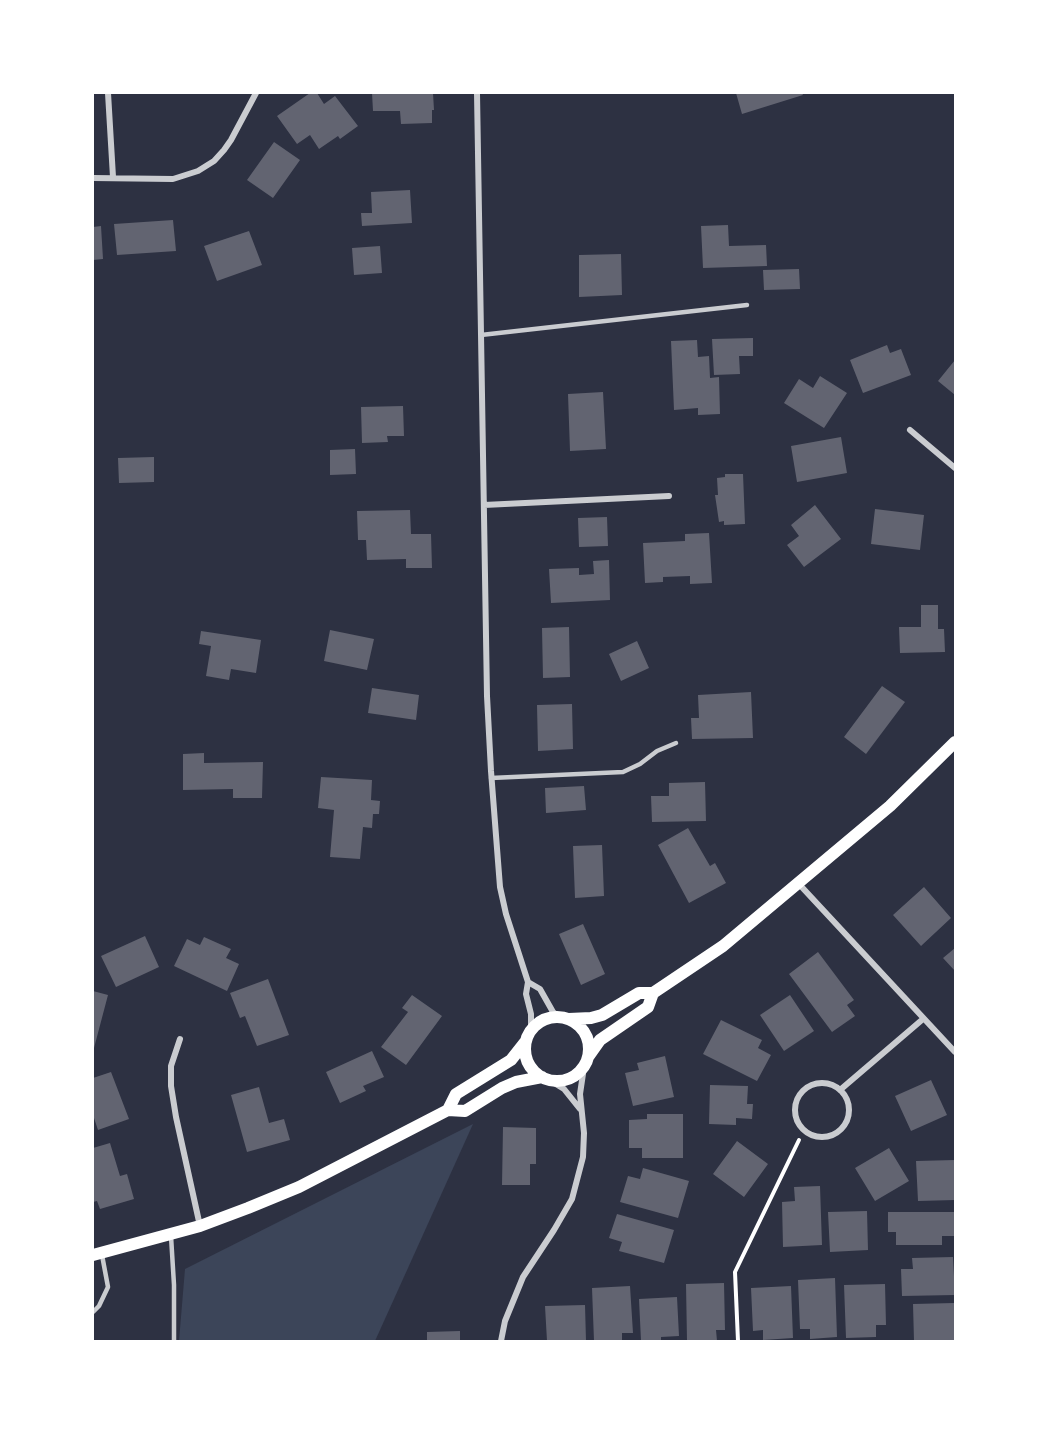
<!DOCTYPE html>
<html>
<head>
<meta charset="utf-8">
<style>
	body { margin:0 }
	#map { position:relative; width:1048px; height:1434px; overflow:hidden; background:#2d3142; font-family:"Open Sans",sans-serif }
	canvas { display:block }
	.frame { position:absolute; inset:0; border:94px solid #fff; pointer-events:none }
</style>
</head>
<body>
<div id="map">
<canvas width="1048" height="1434"></canvas>
<div class="frame"></div>
</div>
<script>
const context = document.querySelector('canvas').getContext('2d');
context.lineJoin = 'round';
function fill(path, color) { context.fillStyle = color; context.fill(path, 'evenodd'); }
const shape = rows => new Path2D(rows.map(r => 'M' + r).join(''));
function trace(path, color, width, dash) { context.strokeStyle = color; context.lineWidth = width; context.lineCap = dash ? 'butt' : 'round'; context.setLineDash(dash || []); context.stroke(path); }
fill(shape([
	[473,1124,375,1341,179,1341,185,1269]
]), '#3c4559');
fill(shape([
	[310,93,317,93,324,104,335,96,358,126,340,139,338,136,319,149,310,135,297,144,277,116],
	[372,93,433,93,434,110,432,110,432,123,401,124,400,111,373,111],
	[736,93,802,93,803,95,742,114],
	[274,142,300,160,273,198,247,180],
	[410,190,412,223,362,226,361,213,372,213,371,192],
	[173,220,176,251,117,255,114,224],
	[728,225,729,246,766,245,767,266,703,268,701,226],
	[101,226,103,259,93,260,93,227],
	[249,231,262,265,217,281,204,246],
	[380,246,382,273,354,275,352,248],
	[621,254,622,295,579,297,579,255],
	[799,269,800,289,764,290,763,270],
	[753,338,753,356,739,356,740,374,714,375,712,339],
	[697,340,698,357,709,356,710,378,719,377,720,414,698,415,698,408,674,410,671,341],
	[887,345,890,353,901,349,911,375,863,393,850,360],
	[955,360,955,395,938,381],
	[820,376,847,393,824,428,784,403,799,379,813,388],
	[603,392,606,449,570,451,568,394],
	[403,406,404,436,387,436,388,442,362,443,361,407],
	[841,437,847,473,797,482,791,446],
	[355,449,356,474,330,475,330,450],
	[154,457,154,482,119,483,118,458],
	[725,474,743,474,745,524,724,525,724,521,719,522,715,495,718,495,717,478,725,477],
	[815,505,841,539,804,567,787,545,799,536,791,525],
	[875,509,924,515,920,550,871,544],
	[410,510,411,534,431,534,432,568,406,568,406,559,367,560,366,540,358,540,357,511],
	[607,517,608,546,579,547,578,518],
	[709,533,712,583,690,584,690,576,663,577,663,582,645,583,643,543,685,541,685,534],
	[609,560,610,600,551,603,549,569,579,568,579,575,594,574,593,561],
	[921,605,938,605,938,629,944,629,945,652,900,653,899,627,921,627],
	[569,627,570,677,543,678,542,628],
	[330,630,374,639,367,670,324,661],
	[201,631,261,640,256,673,231,669,229,680,206,676,211,646,199,644],
	[637,641,649,668,621,681,609,654],
	[882,686,905,702,866,754,844,737],
	[372,688,419,695,416,720,368,713],
	[751,692,753,738,692,739,691,718,699,718,698,695],
	[572,704,573,749,538,751,537,705],
	[204,753,204,763,263,762,262,798,233,798,233,789,183,790,183,754],
	[321,777,372,780,371,800,380,801,379,814,373,814,372,828,363,827,360,859,330,857,334,810,318,808],
	[705,782,706,821,652,822,651,796,669,796,669,783],
	[584,786,586,810,546,813,545,788],
	[688,828,710,866,715,863,726,883,689,903,658,845],
	[602,845,604,896,575,898,573,846],
	[924,887,951,918,921,946,893,915],
	[583,924,605,974,581,985,559,934],
	[145,936,159,967,116,987,101,956],
	[204,937,231,949,226,958,239,964,227,991,174,966,187,939,200,945],
	[955,948,955,971,943,958],
	[818,952,854,1000,847,1005,855,1016,832,1032,789,974],
	[268,979,289,1035,257,1046,245,1016,240,1018,230,993],
	[93,991,108,995,94,1048,93,1048],
	[412,995,442,1016,406,1065,381,1047,408,1012,402,1008],
	[790,995,814,1031,784,1051,760,1015],
	[721,1020,762,1040,758,1048,771,1055,757,1081,703,1054],
	[372,1051,384,1077,363,1086,366,1091,340,1103,326,1072],
	[665,1056,674,1097,633,1106,625,1073,639,1070,637,1063],
	[111,1072,129,1119,98,1130,93,1115,93,1078],
	[931,1080,947,1115,911,1131,895,1096],
	[710,1085,748,1086,747,1104,753,1104,752,1119,736,1118,736,1125,709,1124],
	[259,1087,269,1123,284,1119,290,1140,247,1152,231,1095],
	[647,1114,683,1114,683,1158,642,1158,642,1148,629,1148,629,1120,647,1119],
	[503,1127,536,1128,536,1164,530,1164,530,1185,502,1185],
	[737,1141,768,1164,744,1197,713,1174],
	[110,1143,120,1176,127,1174,134,1199,100,1209,97,1201,93,1202,93,1148],
	[889,1148,909,1181,875,1201,855,1168],
	[955,1160,955,1200,918,1201,916,1161],
	[643,1168,689,1181,678,1218,620,1202,628,1176,640,1179],
	[820,1186,822,1245,783,1247,782,1202,795,1201,794,1187],
	[867,1211,868,1250,830,1252,828,1212],
	[888,1212,955,1212,955,1236,942,1236,942,1245,896,1245,896,1232,888,1232],
	[617,1214,674,1230,664,1263,619,1251,622,1242,609,1238],
	[953,1257,955,1295,902,1296,901,1269,913,1269,912,1258],
	[835,1278,837,1337,810,1339,810,1329,800,1329,798,1280],
	[724,1283,725,1330,716,1330,717,1341,687,1341,686,1284],
	[885,1284,886,1325,876,1325,876,1337,846,1338,844,1285],
	[630,1286,633,1333,622,1333,622,1341,594,1341,592,1288],
	[791,1286,793,1338,763,1340,763,1330,753,1331,751,1288],
	[677,1297,679,1336,661,1337,661,1341,641,1341,639,1299],
	[954,1303,955,1341,914,1341,913,1304],
	[585,1305,586,1341,547,1341,545,1306],
	[460,1331,460,1341,427,1341,427,1332]
]), '#626471');
trace(shape([
	[738,1341,735,1272,799,1140]
]), '#fff', 4);
trace(shape([
	[481,335,747,305],
	[491,778,623,772,640,764,657,751,676,743],
	[171,1236,174,1285,174,1341],
	[93,1312,99,1306,108,1287,102,1255]
]), '#caccd0', 4.5);
trace(shape([
	[108,93,113,177],
	[477,93,487,696,491,771,500,887,506,914,528,982,526,994,531,1014,531,1031],
	[93,178,173,179,198,171,214,161,224,150,231,140,256,93],
	[910,430,955,468],
	[484,505,669,496],
	[798,883,955,1052],
	[528,982,540,989,553,1012,559,1017],
	[180,1039,171,1066,171,1086,176,1117,200,1226],
	[551,1081,564,1089,580,1109],
	'795 1110a27 27 0 1 1 54 0a27 27 0 1 1-54 0Z',
	[840,1090,923,1019],
	[501,1341,505,1321,523,1277,554,1230,572,1199,583,1157,584,1133,580,1094,584,1067]
]), '#caccd0', 6);
trace(shape([
	'525 1049a32 32 0 1 1 64 0a32 32 0 1 1-64 0Z',
	[569,1019,591,1018,602,1015,639,993,653,993],
	[588,1057,600,1040,648,1007,653,993,723,946,890,806,955,742],
	[448,1110,456,1094,511,1060,526,1041],
	[93,1255,200,1226,248,1208,299,1187,448,1110,465,1111,502,1088,516,1082,542,1077]
]), '#fff', 12);
</script>
</body>
</html>
